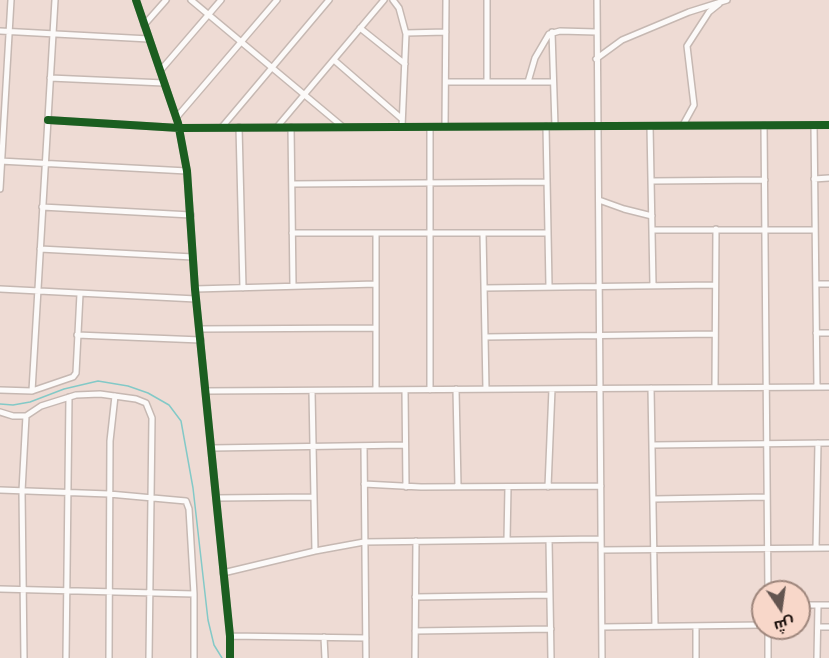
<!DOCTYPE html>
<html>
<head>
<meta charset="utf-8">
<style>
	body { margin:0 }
	#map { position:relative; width:829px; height:658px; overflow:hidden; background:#eedbd4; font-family:Inter,Cairo,sans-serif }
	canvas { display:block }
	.north { position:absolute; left:751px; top:580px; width:60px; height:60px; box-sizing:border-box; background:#f8d7c9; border:2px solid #9e867c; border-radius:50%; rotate:167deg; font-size:16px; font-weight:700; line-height:24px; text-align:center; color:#180d09 }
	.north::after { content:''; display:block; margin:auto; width:21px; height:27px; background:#635550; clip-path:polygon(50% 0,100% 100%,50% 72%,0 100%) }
</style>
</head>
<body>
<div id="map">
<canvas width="829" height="658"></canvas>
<div class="north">ش</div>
</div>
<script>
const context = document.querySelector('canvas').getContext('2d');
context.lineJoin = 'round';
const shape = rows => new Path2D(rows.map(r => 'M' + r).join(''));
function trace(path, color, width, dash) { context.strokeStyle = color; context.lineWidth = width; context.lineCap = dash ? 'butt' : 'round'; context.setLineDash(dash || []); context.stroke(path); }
trace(shape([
	[0,404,13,405,30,402,64,389,98,381,128,386,148,393,169,405,181,421,193,488,208,620,214,645,222,658]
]), '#83c9c7', 1.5);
const minor = shape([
	[136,0,178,123,187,171,195,289,230,636,230,658],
	[191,0,343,127],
	[393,0,399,8,406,34,402,127],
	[597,0,602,658],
	[144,25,166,0],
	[360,28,405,64],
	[0,31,149,39],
	[552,32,555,126],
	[406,33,446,32],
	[596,59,622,40,689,12,727,0],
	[334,60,402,119],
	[160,71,221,0],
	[50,78,164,83],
	[446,82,553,82],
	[487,82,487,0],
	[528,82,535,58,549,34,560,31,596,32],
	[176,118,277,0],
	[48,120,179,128,829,125],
	[683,125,694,105,687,46,709,12,719,4],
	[764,125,768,592],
	[814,125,817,387],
	[546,126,549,286],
	[650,126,653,285],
	[222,127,329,0],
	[239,127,243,288],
	[277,127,384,0],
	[291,127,293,286],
	[445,127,446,0],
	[0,161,187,171],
	[814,179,829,178],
	[652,181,765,180],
	[292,184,547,182],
	[0,189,11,0],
	[599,200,624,209,652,216],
	[42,207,191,215],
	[653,230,815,230],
	[292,233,548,233],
	[376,233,376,390],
	[483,233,486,389],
	[40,249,193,257],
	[816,284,829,284],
	[484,288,715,285],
	[0,289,196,299],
	[195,289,376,284],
	[199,329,376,328],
	[816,333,829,333],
	[77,335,201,340],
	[485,337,715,334],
	[715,387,716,229],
	[651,388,655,626],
	[456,389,458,487],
	[0,390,32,391,73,377,76,373,80,294],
	[405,390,406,487],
	[430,390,430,127],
	[32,391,55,0],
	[206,391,829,387],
	[312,391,315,551],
	[0,412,13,416,26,416,41,406,76,395,100,394,136,399,146,403,152,418,149,658],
	[653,445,829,443],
	[364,446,366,658],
	[212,448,405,445],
	[364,484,421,487,601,486],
	[548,487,552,389],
	[0,490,109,494,186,501,189,509,194,594,194,658],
	[216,498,314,497],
	[654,499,767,497],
	[507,540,508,487],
	[549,540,551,658],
	[816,548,818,443],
	[601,550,829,548],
	[223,573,315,551,364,542,601,539],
	[0,589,194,594],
	[415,597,550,595],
	[799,605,829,605],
	[602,627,763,625],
	[818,627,829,627],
	[768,628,768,658],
	[415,631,551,629],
	[230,636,366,638],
	[324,637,325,658],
	[24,658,22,491,26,416],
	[66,658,69,397],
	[109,658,110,441,115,396],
	[415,658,416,541],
	[696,658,696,626],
	[817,658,818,605]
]);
trace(minor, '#c6b8b2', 8);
trace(minor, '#fcfaf9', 5);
trace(shape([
	[136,0,178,123,187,171,195,289,230,636,230,658],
	[48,120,179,128,829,125]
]), '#1b5e20', 8);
</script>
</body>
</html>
